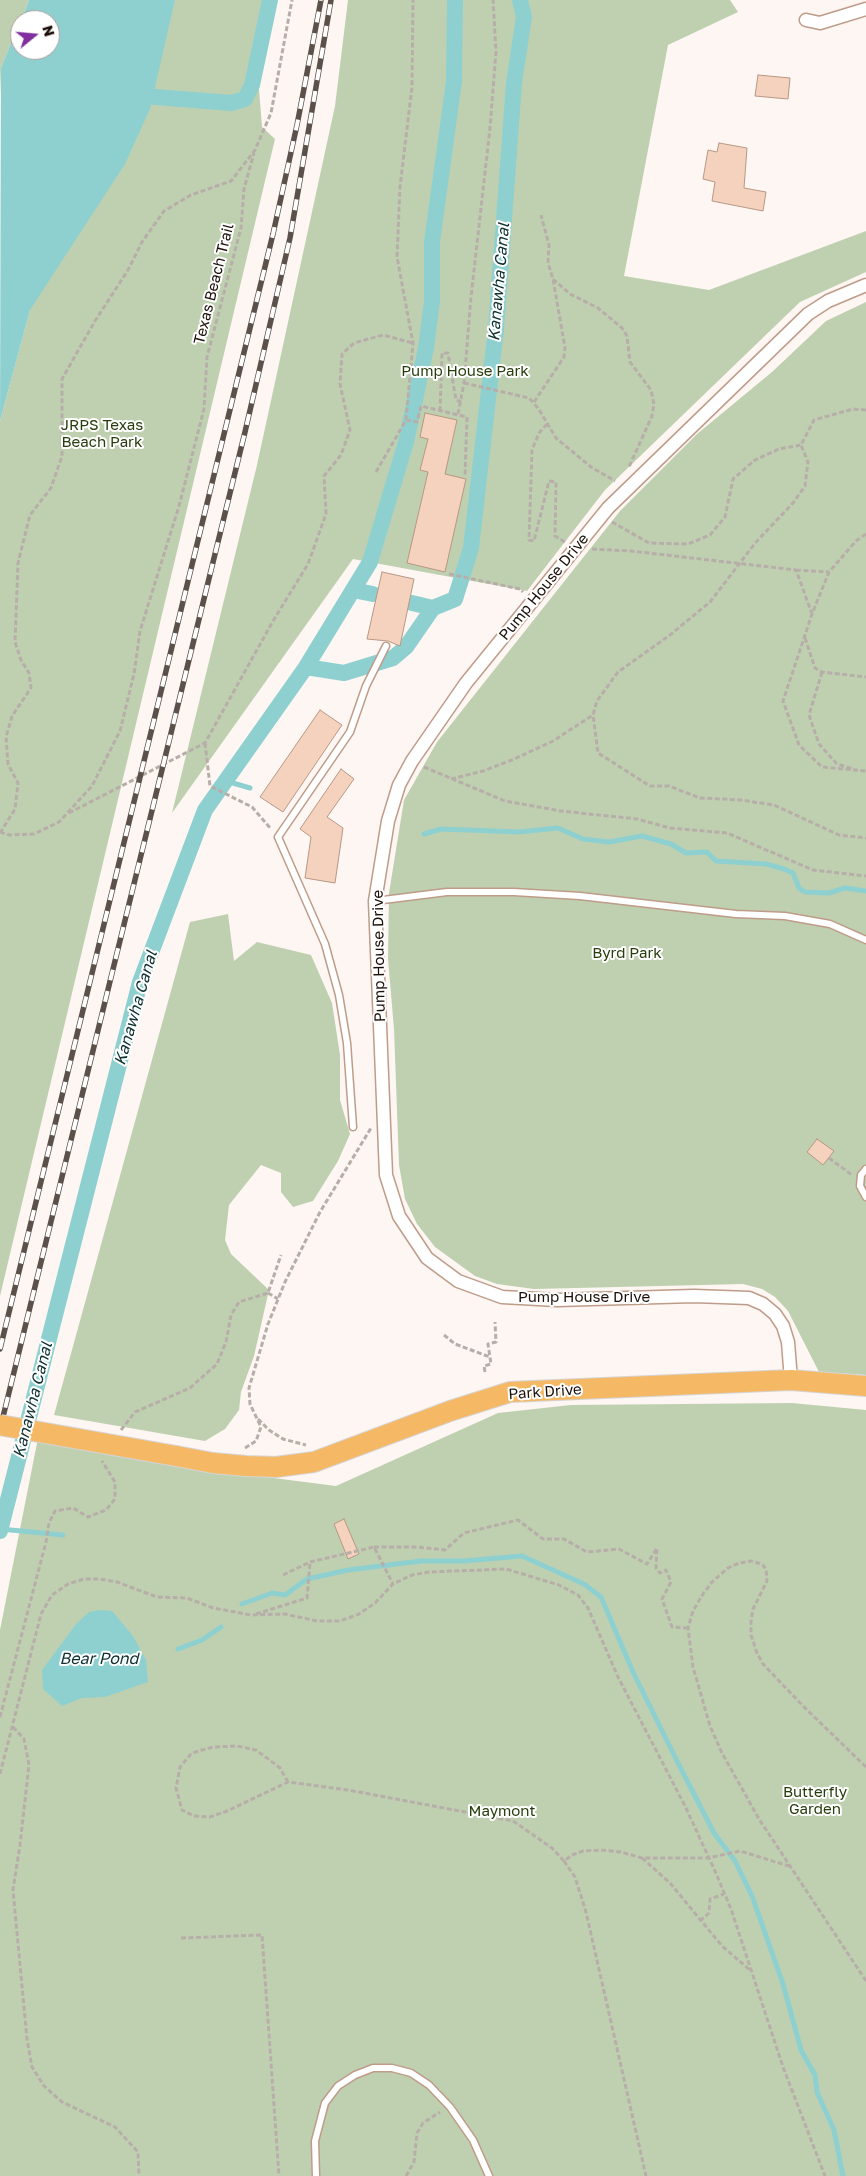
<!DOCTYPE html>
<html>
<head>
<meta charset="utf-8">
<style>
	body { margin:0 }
	#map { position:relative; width:866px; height:2176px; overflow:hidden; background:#fef6f2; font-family:"Golos Text",sans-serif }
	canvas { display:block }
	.north { position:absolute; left:10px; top:10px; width:50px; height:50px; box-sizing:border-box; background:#fff; border:1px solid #a49f9c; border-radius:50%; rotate:73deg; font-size:14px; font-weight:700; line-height:20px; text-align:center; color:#1b0f08 }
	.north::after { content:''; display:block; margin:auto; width:18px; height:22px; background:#812e9e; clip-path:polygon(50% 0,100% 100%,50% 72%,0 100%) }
</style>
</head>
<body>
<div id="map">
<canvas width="866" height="2176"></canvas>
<div class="north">N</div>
</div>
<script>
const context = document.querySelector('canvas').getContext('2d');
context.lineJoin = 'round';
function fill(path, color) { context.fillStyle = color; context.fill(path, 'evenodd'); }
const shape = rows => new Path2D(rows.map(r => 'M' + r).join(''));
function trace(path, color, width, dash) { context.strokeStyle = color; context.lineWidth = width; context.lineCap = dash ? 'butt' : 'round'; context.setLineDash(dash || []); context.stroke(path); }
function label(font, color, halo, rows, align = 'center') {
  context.font = font + ' "Golos Text",sans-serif'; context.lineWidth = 4; context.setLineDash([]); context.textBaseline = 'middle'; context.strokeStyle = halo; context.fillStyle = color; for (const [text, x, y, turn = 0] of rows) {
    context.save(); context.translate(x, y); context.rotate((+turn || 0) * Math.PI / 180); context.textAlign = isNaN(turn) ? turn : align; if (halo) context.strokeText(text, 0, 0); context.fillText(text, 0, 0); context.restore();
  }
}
fill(shape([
	[0,0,29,0,1,68,0,94],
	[164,0,270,0,257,64,262,127,275,139,0,1296,0,421,32,302],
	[348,0,730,0,738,12,668,45,624,276,709,290,866,231,866,272,800,302,605,490,527,591,353,559,172,813,257,465,335,106],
	[866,302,866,1375,819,1372,788,1311,775,1297,762,1289,743,1284,534,1289,497,1284,475,1276,435,1247,417,1224,405,1199,399,1165,394,1029,388,959,389,893,404,800,437,742,620,511,697,434,772,372,826,321],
	[228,914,234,961,257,942,311,955,332,1003,340,1055,340,1100,350,1134,338,1161,313,1201,293,1207,281,1192,281,1173,261,1165,229,1205,225,1240,231,1254,269,1290,254,1356,241,1392,239,1410,225,1429,205,1441,54,1415,190,922],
	[792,1403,866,1410,866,2176,0,2176,0,1630,39,1433,203,1469,336,1486,498,1413,571,1405]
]), '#bfd0b0');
fill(shape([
	[29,0,175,0,150,109,125,164,30,310,0,421,1,68,20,21,20,50,50,50,50,20,21,20],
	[100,1610,112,1611,133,1636,146,1660,148,1682,105,1697,82,1698,62,1706,43,1689,42,1670,76,1624,89,1612]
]), '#8ed0d0');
trace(shape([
	[226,781,250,788],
	[424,834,441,829,519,832,558,828,583,839,609,842,642,836,671,844,686,853,707,852,716,861,766,864,784,869,793,873,799,888,805,892,829,893,845,888,866,891],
	[0,1529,63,1535],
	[242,1604,272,1593,285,1595,307,1579,348,1570,421,1561,464,1561,522,1556,584,1584,601,1597,633,1672,678,1763,714,1833,735,1861,752,1896,783,1984,801,2050,815,2075,817,2092,834,2130,843,2176],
	[178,1649,202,1640,221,1627]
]), '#8ed0d0', 5);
trace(shape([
	[131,95,231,103,245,99,252,85,270,0],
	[353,590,373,594],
	[412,603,433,608],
	[306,667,370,562,406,442,426,348,432,301,432,242,454,81,455,0],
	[0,1531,140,982,205,810,306,667,344,673,393,658,406,647,433,608,455,599,471,548,496,329,514,83,524,17,520,0]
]), '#8ed0d0', 16);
const building = shape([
	[758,75,790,78,788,99,755,96,758,75],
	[719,143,747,148,744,188,766,192,763,211,712,201,715,182,703,179,708,150,717,152,719,143],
	[425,413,457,420,445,474,466,479,445,572,407,563,428,472,420,470,428,439,420,437,425,413],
	[382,572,414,579,400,646,388,641,367,639,382,572],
	[320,710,342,725,283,812,260,797,320,710],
	[341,769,354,779,327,817,343,828,335,883,305,878,311,837,300,829,341,769],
	[817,1139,834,1151,823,1165,807,1152,817,1139],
	[344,1519,359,1554,348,1559,334,1524,344,1519]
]);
fill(building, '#f5d2be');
trace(building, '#b89784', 1);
const lane = shape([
	[375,901,447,892,514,892,580,896,736,914,785,916,830,924,866,940],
	[353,1127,347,1043,339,995,325,944,278,837,350,732,366,686,386,646],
	[866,1169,861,1175,860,1186,866,1197],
	[316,2176,315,2141,325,2103,338,2086,355,2075,373,2068,392,2068,411,2073,429,2085,450,2107,473,2140,489,2176]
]);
const street = shape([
	[806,20,820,23,866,9],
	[791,1380,788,1342,783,1326,775,1314,763,1304,749,1298,694,1296,557,1300,502,1297,458,1281,427,1258,399,1216,386,1175,375,901,388,821,399,785,412,761,466,683,608,508,808,314,828,301,866,285]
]);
const primary = shape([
	[176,1456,213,1463,246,1466,276,1467,314,1462,450,1411,510,1392,791,1380,866,1386]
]);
trace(lane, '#be9c89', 9);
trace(street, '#be9c89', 15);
trace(primary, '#d6d4d3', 22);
trace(shape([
	[553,279,570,294,598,308,622,328,627,336,630,362,651,390,654,404,652,416,629,467],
	[464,383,529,398,538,408,556,438,591,467,615,481],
	[534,402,564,357,565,348,553,279,548,263,549,245,541,215],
	[866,410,853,409,814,420,801,445,808,462,805,486,793,503,756,542,710,602,670,635,618,672,597,701,593,715,598,753,650,786,669,786,700,798,741,800,774,805,839,835,866,838],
	[440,411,442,353,448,353,456,400,461,402],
	[458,414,464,383,471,297,490,128,496,52,493,0],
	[406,420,417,422,421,406,467,417,465,475],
	[547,424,539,433,532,450,529,540,534,541,549,481,556,482,555,536,565,542],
	[376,472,406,420,413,343,397,257,400,187,412,87,413,0],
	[612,522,649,543,688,544,710,535,725,517,733,479,755,460,779,449,801,445],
	[866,534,856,541,829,572,812,614,783,701,799,745,822,767,866,771],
	[592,549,631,551,796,570,812,614],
	[796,570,829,572],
	[449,574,520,589,523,592],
	[805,638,815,668,822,672,866,677],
	[822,672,809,715,819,744,837,764,853,769],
	[205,743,210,786,252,807,271,829],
	[424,767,505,801,561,811,637,819,670,828,727,833,813,870,866,876],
	[451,779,483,771,512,760,553,741,593,715],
	[69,813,205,743,273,621,308,564,326,514,324,476,341,455,350,430,340,384,342,354,354,343,383,335,413,343],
	[0,832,9,835,34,834,59,822,92,786,120,731,134,674,140,631,179,506,204,409,207,357,241,228,244,189,254,153],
	[0,833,15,809,18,783,8,764,6,737,12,716,31,688,29,673,21,660,15,642,18,563,30,515,51,488,62,456,62,379,95,321,128,270,142,242,164,211,191,195,231,181,255,150,271,113,292,0],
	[829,1158,852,1175],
	[268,1293,278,1299],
	[444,1335,455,1344,490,1357],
	[485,1372,484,1366,491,1364,488,1344,496,1342,495,1322],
	[258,1419,269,1430,283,1439,306,1445],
	[121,1430,135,1412,190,1388,217,1364,226,1342,231,1315,239,1302,268,1293,281,1255],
	[245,1448,256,1441,261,1427,250,1404,249,1388,268,1324,285,1282,320,1212,371,1128],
	[374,1547,417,1547,445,1550,464,1533,518,1520,543,1539,564,1539,587,1552,619,1549,647,1564,657,1548,656,1568,660,1573,666,1570,671,1582,662,1599,672,1627,688,1628],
	[283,1575,310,1562,374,1547,393,1584],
	[256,1614,307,1598,310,1563],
	[0,1717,46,1542,49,1523,55,1511,73,1508,88,1517,106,1510,115,1499,115,1482,102,1461],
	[13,1727,24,1739,29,1765,20,1845,13,1890,27,2039,32,2067,44,2086,62,2102,115,2127,138,2152,139,2176],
	[866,1767,803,1706,763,1664,757,1653,751,1635,751,1622,753,1609,767,1581,766,1569,762,1564,751,1561,739,1563,728,1568,712,1582,703,1594,693,1611,688,1628,693,1667,710,1726,722,1753,759,1819,866,1981],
	[0,1774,41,1614,52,1595,68,1584,84,1579,99,1579,117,1582,157,1597,187,1598,213,1608,230,1611,251,1615,285,1614,317,1621,340,1621,359,1614,375,1603,393,1584,412,1575,429,1572,506,1569,559,1585,578,1595,588,1608,618,1677,685,1806,715,1871,731,1909,783,2067,825,2176],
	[288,1782,280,1768,256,1750,237,1746,213,1747,192,1753,180,1767,176,1788,182,1810,194,1816,210,1817,227,1811,288,1782,348,1790,513,1821,552,1848,564,1861,572,1855,583,1851,601,1850,621,1852,642,1858,708,1858,740,1851,789,1866],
	[642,1858,670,1883,722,1946,750,1970],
	[564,1861,575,1877,586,1912,646,2176],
	[700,1921,709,1913,710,1899,724,1894],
	[181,1938,262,1935,279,2176],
	[406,2176,414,2162,417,2133,423,2123,440,2112]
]), '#b8aea9', 3, [5, 2.5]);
trace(lane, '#fff', 6);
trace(street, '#fff', 12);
trace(primary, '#f5b966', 20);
const rail = shape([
	[0,1349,273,234,297,125,321,0],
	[0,1429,245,432,290,238,331,0]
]);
trace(rail, '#5b514a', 5.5);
trace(rail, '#fff', 4, [11]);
const primaryBridge = shape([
	[0,1425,176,1456]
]);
trace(primaryBridge, '#d6d4d3', 22, []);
trace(primaryBridge, '#f5b966', 20);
label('15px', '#1b0f08', '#fff', [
	["Texas Beach Trail",214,284,-76],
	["Pump House Drive",544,587,-51],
	["Pump House Drive",379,956,-91],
	["Pump House Drive",584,1297],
	["Park Drive",545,1392,-4]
]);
label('15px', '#283d0c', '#fff', [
	["Pump House Park",465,371],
	["JRPS Texas",102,425],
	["Beach Park",102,442],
	["Byrd Park",627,953],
	["Butterfly",815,1792],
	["Garden",815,1809],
	["Maymont",502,1811]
]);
label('italic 16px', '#0f3131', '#fff', [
	["Kanawha Canal",499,282,-85],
	["Kanawha Canal",136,1008,-74],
	["Kanawha Canal",33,1400,-76],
	["Bear Pond",99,1659]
]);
</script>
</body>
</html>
